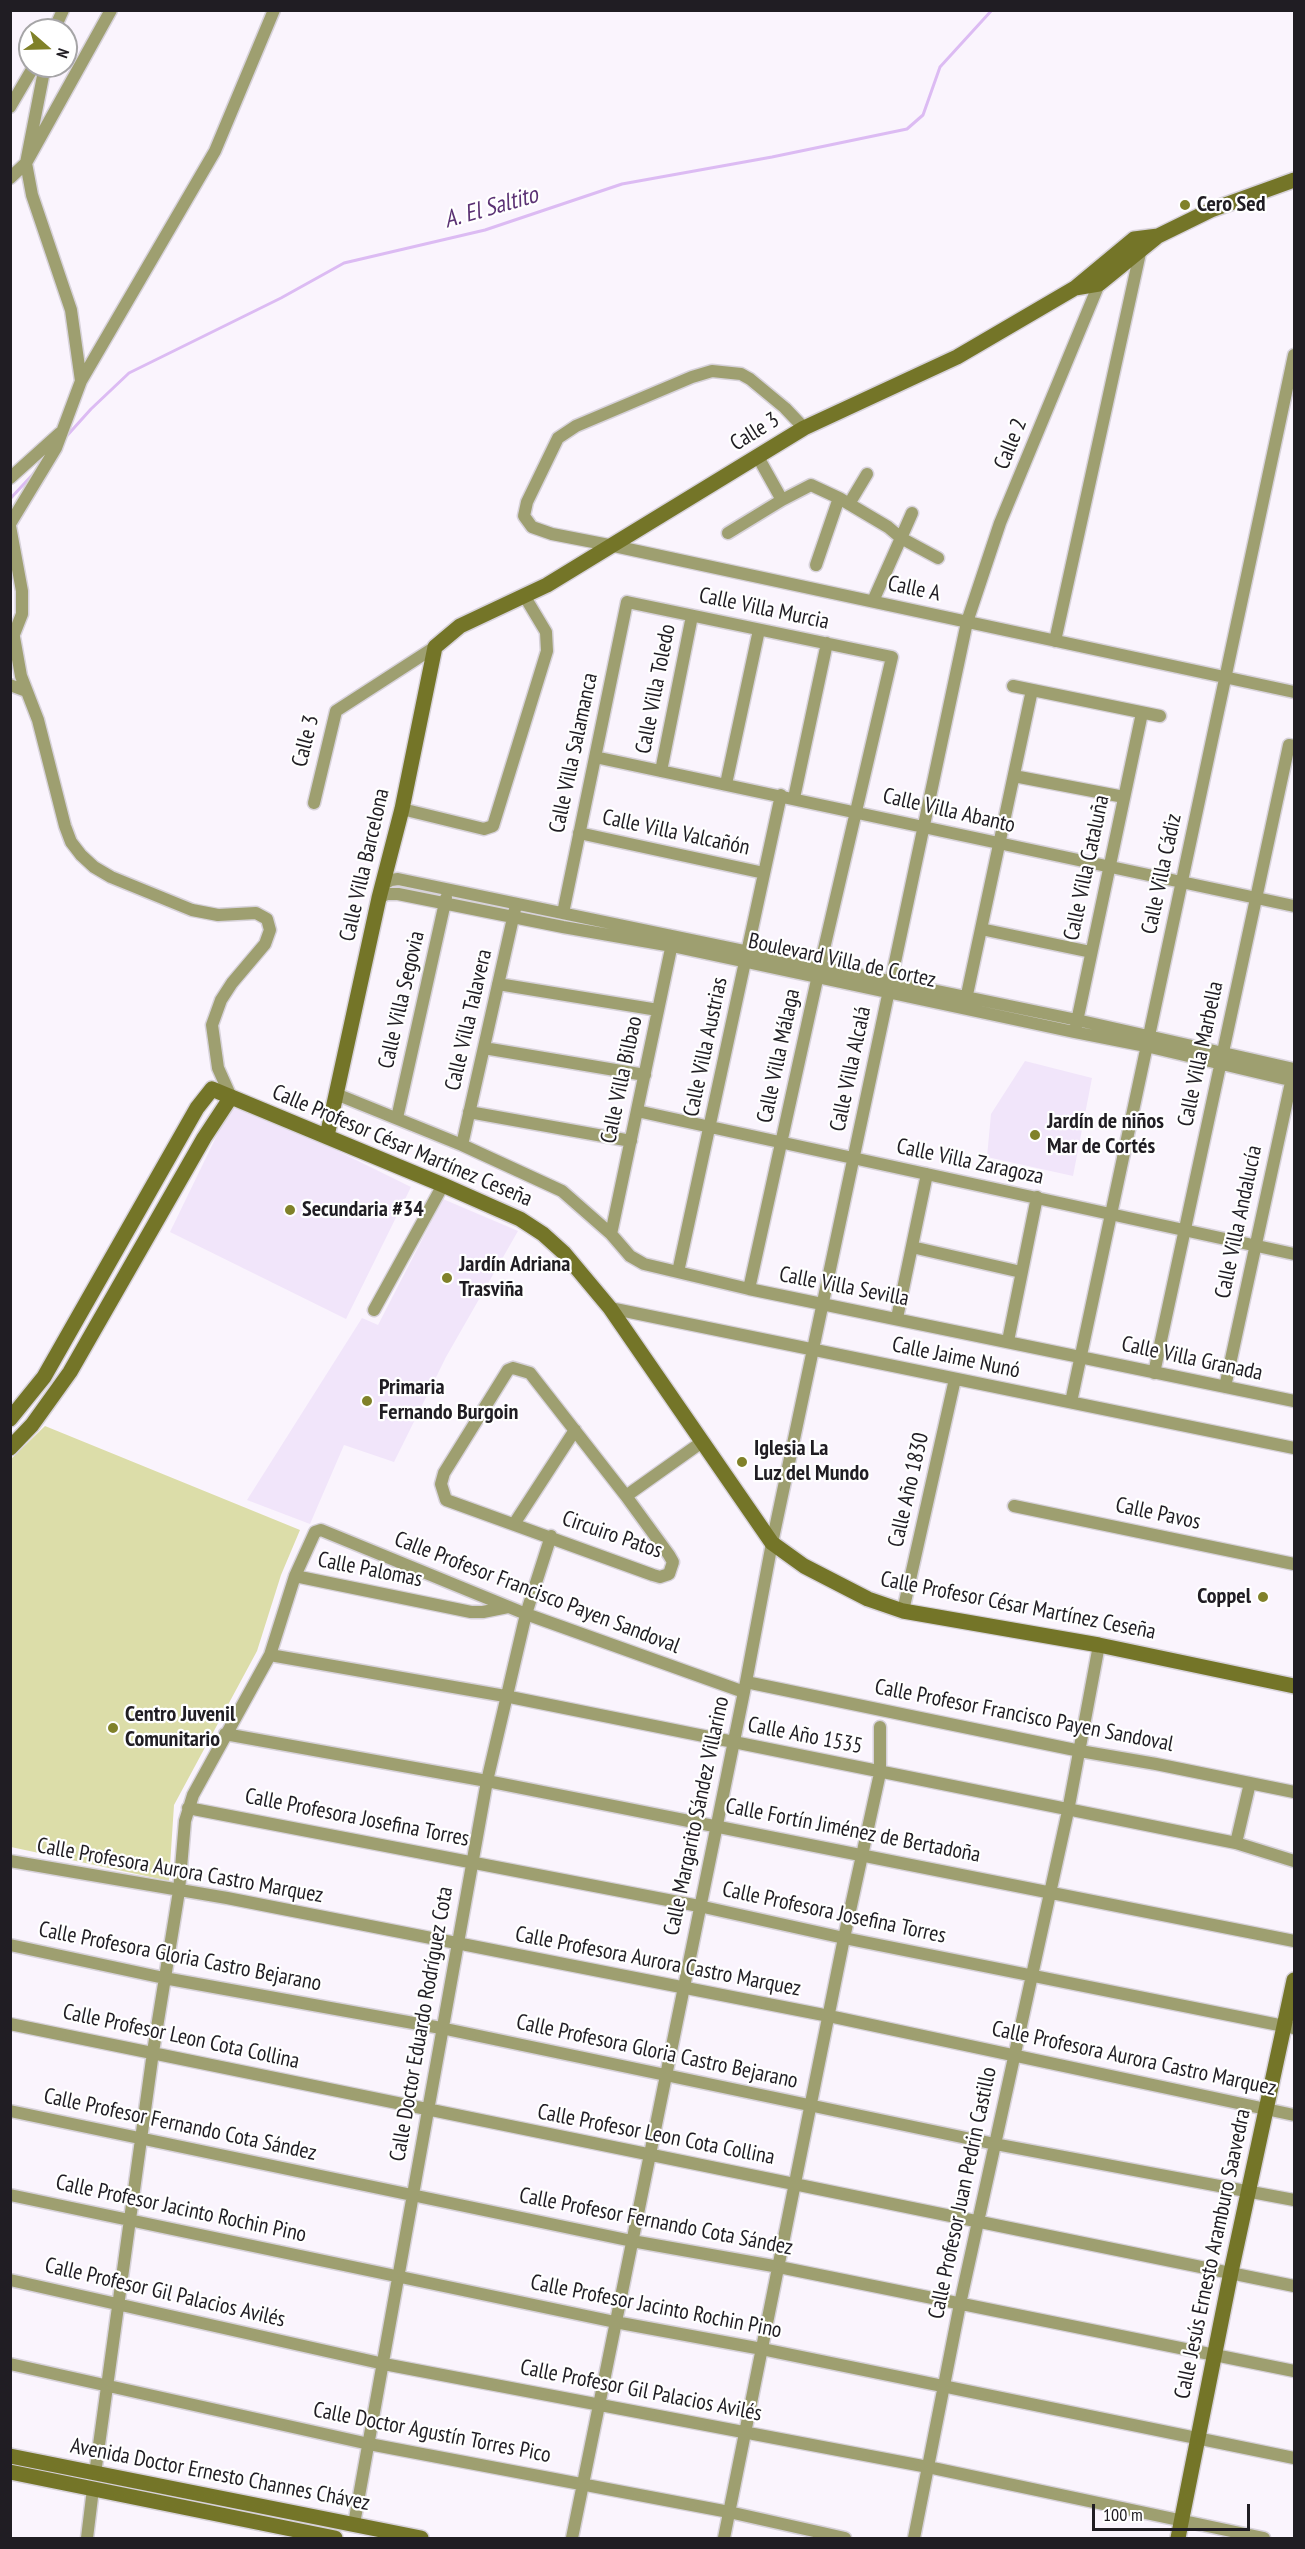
<!DOCTYPE html>
<html>
<head>
<meta charset="utf-8">
<style>
	body { margin:0 }
	#map { position:relative; width:1305px; height:2549px; overflow:hidden; background:#faf4fd; font-family:"PT Sans Narrow",sans-serif }
	canvas { display:block }
	.frame { position:absolute; inset:0; border:12px solid #201d23; pointer-events:none }
	.north { position:absolute; left:18px; top:18px; width:60px; height:60px; box-sizing:border-box; background:#fff; border:2px solid #a6a5a7; border-radius:50%; rotate:110deg; font-size:16px; font-weight:700; line-height:24px; text-align:center; color:#201d23 }
	.north::after { content:''; display:block; margin:auto; width:21px; height:27px; background:#808129; clip-path:polygon(50% 0,100% 100%,50% 72%,0 100%) }
	.scale { position:absolute; left:1092px; top:2504px; width:158px; height:27px; box-sizing:border-box; border:3px solid #201d23; border-top:0; padding-left:8px; font-size:18px; line-height:21px; white-space:nowrap; color:#201d23; -webkit-text-stroke:4px #fff; paint-order:stroke }
</style>
</head>
<body>
<div id="map">
<canvas width="1305" height="2549"></canvas>
<div class="frame"></div>
<div class="north">N</div>
<div class="scale">100 m</div>
</div>
<script>
const context = document.querySelector('canvas').getContext('2d');
context.lineJoin = 'round';
function fill(path, color) { context.fillStyle = color; context.fill(path, 'evenodd'); }
const shape = rows => new Path2D(rows.map(r => 'M' + r).join(''));
function trace(path, color, width, dash) { context.strokeStyle = color; context.lineWidth = width; context.lineCap = dash ? 'butt' : 'round'; context.setLineDash(dash || []); context.stroke(path); }
function label(font, color, halo, rows, align = 'center') {
  context.font = font + ' "PT Sans Narrow",sans-serif'; context.lineWidth = 4.5; context.setLineDash([]); context.textBaseline = 'middle'; context.strokeStyle = halo; context.fillStyle = color; for (const [text, x, y, turn = 0] of rows) {
    context.save(); context.translate(x, y); context.rotate((+turn || 0) * Math.PI / 180); context.textAlign = isNaN(turn) ? turn : align; if (halo) context.strokeText(text, 0, 0); context.fillText(text, 0, 0); context.restore();
  }
}
fill(shape([
	[1025,1061,1092,1078,1073,1176,987,1157,991,1114],
	[234,1100,411,1187,346,1319,170,1232],
	[443,1199,518,1231,446,1357,394,1462,344,1445,310,1524,247,1500,362,1318,385,1328,378,1325]
]), '#f1e5fa');
fill(shape([
	[45,1426,300,1530,281,1575,257,1651,174,1805,169,1881,11,1847,11,1459]
]), '#dcdda9');
trace(shape([
	[64,439,91,409,129,373,281,298,344,263,485,230,622,184,772,157,907,129,923,115,940,67,992,10],
	[10,499,36,471]
]), '#dcbbf3', 3);
const street = shape([
	[54,30,63,10],
	[10,107,34,66],
	[10,178,26,163,45,66],
	[81,381,71,310,32,195,26,163,111,10],
	[804,428,785,408,750,379,741,374,712,371,692,377,576,426,558,438,527,502,524,516,532,527,552,534,614,546,1294,692],
	[758,457,782,500],
	[10,478,60,433],
	[849,504,867,474],
	[912,513,901,538,938,558],
	[10,524,56,448,81,381,215,151,274,10],
	[10,526,22,591,22,614,11,642],
	[728,533,782,500,811,485,839,498,888,527,901,538,873,601],
	[816,565,839,498],
	[14,637,21,676,38,720,65,826,71,842,81,855,94,867,111,877,192,910,218,915,256,913,267,919,270,930,265,944,232,983,221,1000,212,1025,218,1068,231,1097],
	[1055,641,1140,253],
	[10,685,26,691],
	[1013,686,1160,716],
	[595,757,1294,906],
	[661,771,692,616],
	[1014,776,1124,797],
	[726,784,759,630],
	[794,798,827,643],
	[314,803,336,711,435,647],
	[402,809,484,829,493,826,547,651,546,632,525,597],
	[579,833,764,873],
	[382,885,391,880,398,879,1077,1020,1294,1069],
	[379,898,387,894,398,894,563,927,672,946,1074,1032,1146,1046,1294,1081],
	[563,913,627,602,892,657,820,966,749,1289],
	[981,929,1091,952],
	[498,984,658,1010],
	[965,1004,1032,690],
	[1076,1026,1142,713],
	[484,1048,645,1075],
	[336,1094,462,1145,562,1191,611,1234,630,1256,644,1264,749,1289,1294,1401],
	[637,1111,1294,1254],
	[469,1112,631,1141],
	[397,1118,446,898],
	[462,1145,515,909],
	[611,1234,673,939],
	[912,1247,1021,1272],
	[678,1272,781,795],
	[610,1308,1294,1448],
	[374,1310,443,1185],
	[897,1318,927,1174],
	[1008,1341,1037,1197],
	[513,1368,530,1373,626,1496,669,1555,673,1562,669,1574,660,1577,653,1575,446,1500,441,1484,444,1473,508,1370,513,1368],
	[1154,1373,1289,745,1294,746],
	[1225,1387,1293,1073],
	[1071,1402,1294,355],
	[626,1496,702,1442],
	[1014,1506,1294,1564],
	[514,1524,575,1430],
	[295,1576,471,1612,483,1612,508,1607],
	[903,1611,955,1379],
	[270,1655,505,1696,1236,1843,1294,1861],
	[746,1682,1080,1751,1156,1764,1294,1792],
	[225,1734,487,1781,1294,1941],
	[188,1808,699,1906,844,1938,1294,2028],
	[1236,1843,1250,1783],
	[10,1861,227,1898,829,2016,1294,2115],
	[10,1945,164,1978,441,2028,995,2144,1294,2200],
	[10,2024,1294,2286],
	[10,2111,632,2241,779,2267,1294,2371],
	[10,2195,615,2322,762,2349,1294,2458],
	[10,2280,384,2364,928,2467,1264,2538],
	[10,2364,369,2444,729,2512,845,2538],
	[95,2474,153,2052,179,1891,185,1821,193,1795,270,1655,295,1576,315,1532,321,1530,526,1614,744,1692],
	[354,2524,487,1781,526,1614,551,1536],
	[87,2538,93,2489],
	[572,2538,746,1682,772,1543,967,622,1000,523,1099,284],
	[724,2538,844,1938,880,1773,880,1727],
	[914,2538,960,2304,1068,1811,1099,1645]
]);
const secondary = shape([
	[1075,288,1099,284,1158,236],
	[327,1136,379,898,402,809,435,647,460,626,547,585,804,428,957,357,1075,288,1134,239,1158,236,1211,210,1294,180],
	[10,1419,44,1377,197,1108,212,1089,443,1185,520,1219,543,1234,564,1253,610,1308,772,1543,804,1566,868,1599,903,1611,1099,1645,1294,1686],
	[10,1448,32,1425,70,1372,204,1138,231,1097],
	[10,2456,421,2538],
	[10,2472,335,2538],
	[1178,2538,1231,2272,1294,1980]
]);
trace(street, '#d7d2da', 15);
trace(secondary, '#d7d2da', 18);
trace(street, '#9e9f70', 12);
trace(secondary, '#747528', 15);
for (const [x, y, r, color] of [
	[1185,205,6,"#808129"],
	[1035,1135,6,"#808129"],
	[290,1210,6,"#808129"],
	[447,1278,6,"#808129"],
	[367,1401,6,"#808129"],
	[742,1462,6,"#808129"],
	[1263,1597,6,"#808129"],
	[113,1728,6,"#808129"]
]) { const dot = new Path2D(); dot.arc(x, y, r, 0, 2 * Math.PI); context.fillStyle = color; context.fill(dot); trace(dot, '#fff', 2); }
label('bold 22px', '#201d23', '#fff', [
	["Cero Sed",1197,205],
	["Jardín de niños",1047,1122],
	["Mar de Cortés",1047,1147],
	["Secundaria #34",302,1210],
	["Jardín Adriana",459,1265],
	["Trasviña",459,1290],
	["Primaria",379,1388],
	["Fernando Burgoin",379,1413],
	["Iglesia La",754,1449],
	["Luz del Mundo",754,1474],
	["Coppel",1251,1597,"right"],
	["Centro Juvenil",125,1715],
	["Comunitario",125,1740]
], 'left');
label('22px', '#201d23', '#fff', [
	["Calle 3",755,432,-32],
	["Calle 2",1011,444,-68],
	["Calle A",914,589,12],
	["Calle Villa Murcia",764,609,12],
	["Calle Villa Toledo",656,689,-79],
	["Calle 3",306,741,-76],
	["Calle Villa Salamanca",574,753,-78],
	["Calle Villa Abanto",949,811,13],
	["Calle Villa Valcañón",676,833,12],
	["Calle Villa Barcelona",365,865,-77],
	["Calle Villa Cataluña",1087,868,-78],
	["Calle Villa Cádiz",1162,874,-78],
	["Boulevard Villa de Cortez",842,961,12],
	["Calle Villa Segovia",402,1000,-77],
	["Calle Villa Talavera",469,1020,-77],
	["Calle Villa Austrias",706,1047,-78],
	["Calle Villa Marbella",1201,1054,-78],
	["Calle Villa Málaga",779,1056,-78],
	["Calle Villa Alcalá",851,1069,-78],
	["Calle Villa Bilbao",622,1080,-78],
	["Calle Profesor César Martínez Ceseña",402,1146,23],
	["Calle Villa Zaragoza",970,1162,12],
	["Calle Villa Andalucía",1239,1222,-78],
	["Calle Villa Sevilla",844,1287,11],
	["Calle Jaime Nunó",956,1358,12],
	["Calle Villa Granada",1192,1359,12],
	["Calle Año 1830",909,1490,-77],
	["Calle Pavos",1158,1514,12],
	["Circuiro Patos",612,1535,19],
	["Calle Palomas",370,1570,11],
	["Calle Profesor Francisco Payen Sandoval",537,1593,21],
	["Calle Profesor César Martínez Ceseña",1018,1606,11],
	["Calle Profesor Francisco Payen Sandoval",1024,1716,11],
	["Calle Año 1535",805,1736,11],
	["Calle Margarito Sández Villarino",697,1816,-78],
	["Calle Profesora Josefina Torres",357,1818,11],
	["Calle Fortín Jiménez de Bertadoña",853,1831,11],
	["Calle Profesora Aurora Castro Marquez",180,1871,10],
	["Calle Profesora Josefina Torres",834,1913,12],
	["Calle Profesora Gloria Castro Bejarano",180,1957,11],
	["Calle Profesora Aurora Castro Marquez",658,1962,11],
	["Calle Doctor Eduardo Rodríguez Cota",422,2024,-80],
	["Calle Profesor Leon Cota Collina",181,2037,12],
	["Calle Profesora Gloria Castro Bejarano",657,2052,12],
	["Calle Profesora Aurora Castro Marquez",1134,2059,12],
	["Calle Profesor Fernando Cota Sández",180,2125,12],
	["Calle Profesor Leon Cota Collina",656,2135,11],
	["Calle Profesor Juan Pedrin Castillo",963,2193,-78],
	["Calle Profesor Jacinto Rochin Pino",181,2209,12],
	["Calle Profesor Fernando Cota Sández",656,2222,11],
	["Calle Jesús Ernesto Aramburo Saavedra",1213,2254,-78],
	["Calle Profesor Gil Palacios Avilés",165,2293,13],
	["Calle Profesor Jacinto Rochin Pino",656,2307,11],
	["Calle Profesor Gil Palacios Avilés",641,2391,11],
	["Calle Doctor Agustín Torres Pico",432,2433,11],
	["Avenida Doctor Ernesto Channes Chávez",220,2475,11]
]);
label('italic 24px', '#5b3274', '#fff', [
	["A. El Saltito",491,208,-16]
]);
</script>
</body>
</html>
